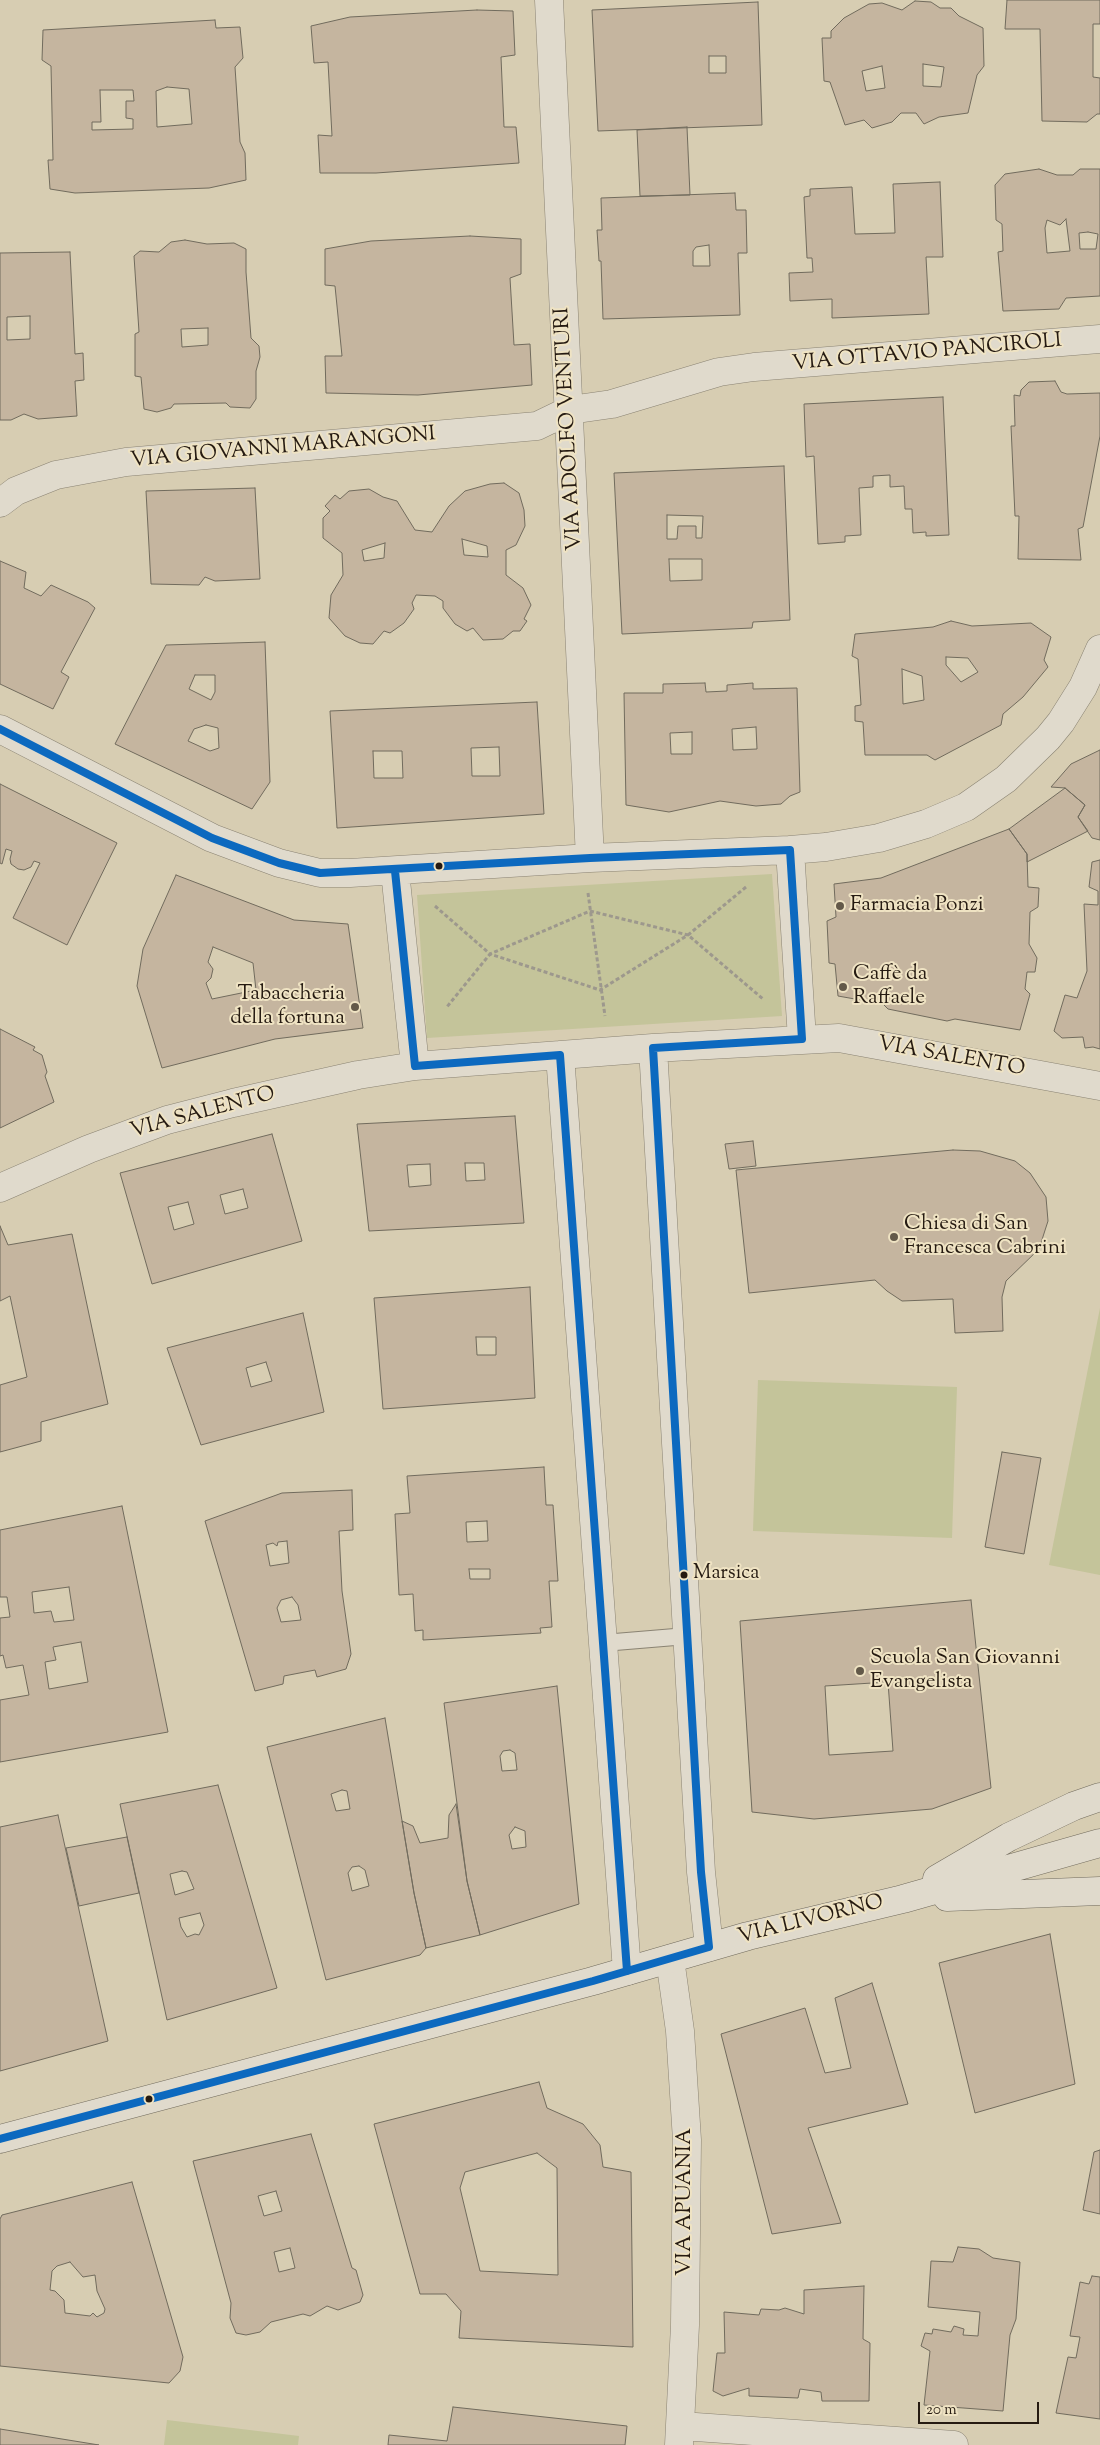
<!DOCTYPE html>
<html>
<head>
<meta charset="utf-8">
<style>
	body { margin:0 }
	#map { position:relative; width:1100px; height:2445px; overflow:hidden; background:#d7cdb2; font-family:"Sorts Mill Goudy",serif }
	canvas { display:block }
	.scale { position:absolute; left:918px; top:2402px; width:121px; height:22px; box-sizing:border-box; border:2px solid #251a11; border-top:0; padding-left:6px; font-size:15px; line-height:18px; white-space:nowrap; color:#251a11; -webkit-text-stroke:4px #efe3c3; paint-order:stroke }
</style>
</head>
<body>
<div id="map">
<canvas width="1100" height="2445"></canvas>
<div class="scale">20 m</div>
</div>
<script>
const context = document.querySelector('canvas').getContext('2d');
context.lineJoin = 'round';
function fill(path, color) { context.fillStyle = color; context.fill(path, 'evenodd'); }
const shape = rows => new Path2D(rows.map(r => 'M' + r).join(''));
function trace(path, color, width, dash) { context.strokeStyle = color; context.lineWidth = width; context.lineCap = dash ? 'butt' : 'round'; context.setLineDash(dash || []); context.stroke(path); }
function label(font, color, halo, rows, align = 'center') {
  context.font = font + ' "Sorts Mill Goudy",serif'; context.lineWidth = 4; context.setLineDash([]); context.textBaseline = 'middle'; context.strokeStyle = halo; context.fillStyle = color; for (const [text, x, y, turn = 0] of rows) {
    context.save(); context.translate(x, y); context.rotate((+turn || 0) * Math.PI / 180); context.textAlign = isNaN(turn) ? turn : align; if (halo) context.strokeText(text, 0, 0); context.fillText(text, 0, 0); context.restore();
  }
}
fill(shape([
	[772,874,782,1016,427,1038,417,895],
	[1100,1308,1100,1575,1049,1565],
	[758,1380,957,1387,952,1538,753,1531],
	[167,2420,299,2436,298,2445,164,2445]
]), '#c4c49a');
const building = shape([
	[1007,0,1100,0,1100,24,1093,24,1093,77,1100,78,1100,114,1097,114,1087,122,1042,121,1040,29,1005,29,1007,0],
	[915,1,931,2,940,8,951,8,959,16,983,28,984,66,977,75,968,113,939,117,924,124,916,113,901,113,892,122,872,128,864,120,845,125,830,82,824,81,822,38,831,38,831,31,844,18,869,4,882,3,902,10,915,1],
	[923,64,944,67,941,87,923,86,923,64],
	[882,66,885,88,866,91,862,71,882,66],
	[758,2,762,125,598,131,592,10,758,2],
	[709,56,726,56,726,73,709,73,709,56],
	[477,10,513,11,515,55,501,57,504,127,516,127,519,163,376,173,320,173,318,135,332,136,328,62,314,63,311,26,350,17,477,10],
	[215,20,216,28,240,27,243,58,235,67,240,142,245,153,246,180,209,188,75,193,50,189,48,160,53,160,51,66,42,60,43,30,215,20],
	[167,87,189,89,192,124,157,127,156,91,167,87],
	[100,90,133,90,134,101,126,101,126,118,133,119,133,129,92,130,92,122,101,122,100,90],
	[687,127,690,195,640,196,637,130,687,127],
	[1039,169,1057,175,1073,175,1080,169,1100,169,1100,296,1066,298,1059,309,1003,311,998,252,1003,251,1002,224,996,220,995,185,1005,174,1039,169],
	[1066,219,1070,251,1047,253,1045,228,1047,220,1060,225,1066,219],
	[1088,232,1098,234,1096,249,1080,249,1079,233,1088,232],
	[940,182,943,257,926,257,929,314,832,318,832,299,790,301,789,273,813,272,812,258,807,258,804,197,810,196,810,189,852,187,855,234,895,233,893,184,940,182],
	[735,193,736,210,746,210,747,253,738,253,740,315,603,319,601,261,599,261,597,230,602,230,601,198,735,193],
	[709,245,710,266,693,266,693,251,696,247,709,245],
	[470,236,521,239,521,274,510,278,514,345,530,344,532,385,418,395,326,393,325,356,342,356,335,286,325,285,325,249,371,241,470,236],
	[185,240,207,244,234,243,246,249,246,272,251,338,259,346,260,357,256,371,256,399,250,408,230,407,226,403,174,404,171,408,157,412,144,409,141,377,135,376,135,334,139,332,134,256,140,251,159,252,171,242,185,240],
	[208,328,208,345,182,347,181,329,208,328],
	[70,252,75,354,83,353,84,380,75,381,77,416,38,419,24,414,11,420,0,420,0,253,70,252],
	[30,316,30,339,7,340,7,317,30,316],
	[1055,381,1061,392,1067,394,1100,393,1100,436,1083,527,1078,529,1081,560,1018,559,1019,516,1015,516,1011,426,1015,426,1014,395,1020,396,1021,390,1029,382,1055,381],
	[943,397,949,535,926,536,926,532,913,533,912,509,905,509,904,486,890,487,890,475,873,476,873,487,859,488,861,535,845,536,845,542,818,544,814,456,806,457,804,404,943,397],
	[784,466,790,620,753,622,752,628,622,634,614,473,784,466],
	[667,515,703,516,702,538,696,538,696,526,678,526,677,539,667,539,667,515],
	[669,559,702,559,702,580,670,581,669,559],
	[504,483,519,493,524,510,525,526,516,545,506,550,506,575,523,588,531,605,524,619,527,621,520,631,513,631,503,639,483,640,473,628,467,631,455,624,443,608,443,601,435,596,416,595,412,603,414,609,404,623,390,633,384,631,373,644,360,643,345,636,329,618,331,595,343,575,342,553,323,538,323,518,330,511,325,506,335,495,340,499,349,491,369,489,383,497,397,501,415,530,432,532,449,506,465,491,490,484,504,483],
	[462,539,487,546,488,557,464,555,462,539],
	[385,543,384,558,364,561,362,550,385,543],
	[255,488,260,579,215,581,205,577,199,585,151,584,146,491,255,488],
	[0,561,26,572,24,588,41,596,51,585,88,602,95,608,61,672,69,677,53,709,0,684,0,561],
	[951,621,972,626,1031,623,1051,637,1044,660,1048,667,1023,697,1003,714,1001,725,935,760,927,755,865,755,863,722,855,721,855,706,861,705,858,659,852,656,855,634,933,627,951,621],
	[946,657,968,658,978,672,961,682,946,665,946,657],
	[902,669,922,676,924,700,903,704,902,669],
	[265,642,270,782,252,809,115,744,166,645,265,642],
	[195,675,215,675,215,692,211,700,189,689,195,675],
	[206,725,218,728,219,748,210,751,188,741,194,729,206,725],
	[705,683,706,692,727,691,727,685,753,683,753,689,797,688,800,792,790,796,781,804,756,806,720,801,669,812,626,805,624,693,663,693,663,684,705,683],
	[756,727,757,749,733,750,732,729,756,727],
	[692,732,692,754,671,754,670,733,692,732],
	[537,702,544,814,337,828,330,711,537,702],
	[499,747,500,776,472,776,471,748,499,747],
	[373,751,402,751,403,778,374,778,373,751],
	[1100,750,1100,840,1092,838,1078,817,1085,805,1065,788,1051,787,1071,764,1100,750],
	[0,784,117,843,67,945,13,918,40,863,34,861,31,867,24,870,18,869,11,864,10,859,12,851,6,849,2,864,0,863,0,784],
	[1065,788,1085,805,1078,817,1088,831,1027,862,1027,854,1009,829,1065,788],
	[1009,829,1027,854,1028,887,1039,888,1038,907,1030,912,1029,944,1037,958,1035,972,1027,972,1025,989,1030,994,1020,1030,955,1019,947,1021,888,1009,883,1004,838,996,835,964,829,963,827,921,836,917,834,884,881,878,1009,829],
	[1100,860,1100,1049,1093,1047,1085,1048,1083,1037,1062,1038,1054,1031,1065,995,1077,998,1087,971,1084,904,1098,905,1098,891,1089,887,1092,862,1100,860],
	[176,875,294,920,348,924,363,1028,275,1039,162,1068,137,986,143,949,176,875],
	[213,947,253,963,256,990,212,999,206,983,211,978,213,969,208,962,213,947],
	[0,1029,35,1047,33,1050,42,1055,47,1072,45,1076,54,1102,0,1128,0,1029],
	[515,1116,524,1223,369,1231,357,1124,515,1116],
	[465,1163,484,1163,485,1180,466,1181,465,1163],
	[430,1164,431,1185,409,1187,407,1165,430,1164],
	[272,1134,302,1241,152,1284,120,1173,272,1134],
	[243,1189,248,1208,225,1214,220,1195,243,1189],
	[188,1202,194,1224,174,1230,168,1207,188,1202],
	[753,1141,756,1166,729,1169,725,1144,753,1141],
	[953,1150,980,1151,1015,1161,1030,1173,1046,1197,1048,1221,1039,1249,1006,1281,1002,1297,1003,1331,955,1333,953,1299,902,1301,887,1291,875,1280,749,1293,736,1170,953,1150],
	[0,1226,8,1245,72,1234,108,1404,41,1422,41,1441,0,1452,0,1385,27,1377,10,1296,0,1301,0,1226],
	[530,1287,535,1398,383,1409,374,1298,530,1287],
	[476,1337,496,1337,496,1355,477,1355,476,1337],
	[303,1313,324,1412,201,1445,167,1348,303,1313],
	[266,1362,272,1381,251,1387,246,1368,266,1362],
	[1002,1452,1041,1458,1024,1554,985,1547,1002,1452],
	[544,1467,546,1505,553,1505,558,1581,549,1581,552,1627,540,1628,541,1633,423,1640,423,1630,415,1631,413,1594,399,1595,395,1514,410,1513,407,1476,544,1467],
	[487,1521,488,1541,467,1542,466,1522,487,1521],
	[469,1569,490,1569,490,1579,470,1579,469,1569],
	[352,1490,353,1530,339,1531,342,1591,351,1654,346,1669,317,1677,315,1670,284,1676,283,1684,255,1691,205,1521,282,1493,352,1490],
	[287,1541,289,1563,270,1566,266,1545,273,1543,277,1546,278,1542,287,1541],
	[292,1597,298,1605,301,1620,281,1622,277,1608,281,1600,292,1597],
	[122,1506,168,1732,0,1762,0,1700,29,1695,23,1665,6,1668,3,1655,0,1656,0,1618,10,1617,7,1597,0,1597,0,1530,122,1506],
	[69,1587,74,1620,54,1622,51,1611,34,1613,32,1592,69,1587],
	[81,1642,88,1682,49,1689,45,1662,56,1660,53,1647,81,1642],
	[971,1600,991,1788,932,1809,814,1819,752,1812,740,1621,971,1600],
	[888,1682,893,1751,829,1755,825,1686,888,1682],
	[557,1686,579,1904,480,1935,467,1881,444,1703,557,1686],
	[510,1750,515,1753,517,1770,502,1771,500,1756,503,1751,510,1750],
	[515,1827,525,1831,526,1847,512,1849,509,1835,515,1827],
	[385,1718,414,1893,426,1948,420,1955,326,1980,267,1747,385,1718],
	[342,1790,347,1791,350,1809,336,1811,331,1794,342,1790],
	[359,1866,365,1870,369,1886,352,1891,348,1873,352,1867,359,1866],
	[218,1785,277,1988,167,2020,120,1804,218,1785],
	[182,1871,187,1872,194,1889,175,1895,170,1874,182,1871],
	[200,1913,204,1925,199,1935,195,1934,187,1937,181,1927,179,1918,200,1913],
	[456,1804,467,1881,480,1935,426,1948,414,1893,402,1821,413,1826,420,1843,448,1838,449,1815,456,1804],
	[58,1815,108,2041,0,2071,0,1827,58,1815],
	[127,1837,139,1893,79,1906,66,1848,127,1837],
	[1050,1934,1075,2084,975,2113,939,1963,1050,1934],
	[872,1983,908,2104,808,2128,841,2223,772,2234,721,2034,805,2008,825,2073,851,2068,835,1998,872,1983],
	[539,2082,547,2108,583,2124,600,2145,603,2167,631,2172,633,2347,459,2338,461,2311,446,2294,420,2294,374,2124,539,2082],
	[537,2153,557,2168,558,2275,480,2271,460,2188,465,2172,537,2153],
	[311,2134,352,2268,356,2270,363,2295,360,2302,338,2310,327,2306,310,2316,303,2314,271,2322,260,2332,246,2335,236,2333,230,2318,231,2303,193,2161,311,2134],
	[276,2191,282,2211,264,2216,258,2196,276,2191],
	[290,2248,295,2268,279,2272,274,2252,290,2248],
	[1100,2150,1100,2214,1083,2210,1094,2152,1100,2150],
	[132,2182,183,2357,180,2371,169,2383,0,2366,0,2219,2,2215,132,2182],
	[70,2262,83,2277,95,2275,97,2291,105,2309,104,2313,97,2317,93,2313,90,2316,65,2313,64,2300,55,2291,50,2290,52,2271,57,2266,70,2262],
	[958,2247,979,2249,993,2258,1020,2262,1016,2319,1010,2335,1003,2411,924,2405,930,2351,921,2346,925,2333,932,2334,933,2329,951,2332,954,2326,964,2329,963,2335,978,2336,980,2312,928,2307,931,2261,953,2262,958,2247],
	[1092,2276,1100,2277,1100,2419,1056,2413,1068,2357,1076,2358,1080,2337,1070,2336,1080,2282,1089,2284,1092,2276],
	[864,2286,863,2339,870,2343,869,2401,822,2401,821,2392,800,2389,798,2398,749,2396,749,2388,723,2396,713,2391,717,2353,725,2353,724,2312,759,2315,761,2309,779,2310,785,2308,804,2314,804,2290,864,2286],
	[453,2407,627,2426,625,2445,388,2445,389,2435,447,2441,453,2407],
	[0,2429,99,2445,0,2445,0,2429]
]);
fill(building, '#c5b59f');
trace(building, '#716b5d', 1);
const lane = shape([
	[603,1643,687,1636]
]);
const street = shape([
	[549,0,590,858],
	[0,503,16,491,56,475,126,462,537,426,570,410,612,404,719,372,754,367,1100,339],
	[0,729,212,838,279,863,320,873,350,873,590,858,790,850,802,1039],
	[790,850,826,847,879,838,926,824,966,807,1006,779,1048,738,1061,722,1083,687,1100,649],
	[395,871,415,1066],
	[653,1048,701,1872,709,1947],
	[560,1055,627,1971],
	[0,1188,89,1149,167,1120,233,1103,358,1075,415,1066,653,1048,839,1038,1100,1086],
	[670,1959,680,2031,687,2140,685,2325,679,2445],
	[681,2426,954,2445]
]);
const secondary = shape([
	[937,1879,1009,1837,1074,1806,1100,1797],
	[947,1897,1100,1891],
	[0,2139,593,1981,748,1936,903,1899,1100,1843]
]);
trace(lane, '#8a8373', 18);
trace(street, '#8a8373', 29);
trace(secondary, '#716b5d', 29);
trace(shape([
	[746,887,688,935,763,999],
	[588,893,605,1016],
	[435,906,490,954,446,1008],
	[590,911,688,935,600,990,490,954,590,911]
]), '#9d988d', 3, [4, 2.5]);
trace(lane, '#e0dacc', 16);
trace(street, '#e0dacc', 28);
trace(secondary, '#e0dacc', 28);
trace(shape([
	[0,729,212,838,279,863,320,873,590,858,790,850,802,1039,653,1048,701,1872,709,1947,593,1981,0,2139],
	[395,871,415,1066,560,1055,627,1971]
]), '#0c69bf', 8);
for (const [x, y, r, color] of [
	[439,866,4.5,"#251a11"],
	[840,906,5,"#635949"],
	[843,987,5,"#635949"],
	[355,1007,5,"#635949"],
	[894,1237,5,"#635949"],
	[684,1575,4.5,"#251a11"],
	[860,1671,5,"#635949"],
	[149,2099,4.5,"#251a11"]
]) { const dot = new Path2D(); dot.arc(x, y, r, 0, 2 * Math.PI); context.fillStyle = color; context.fill(dot); trace(dot, '#efe3c3', 2); }
label('20px', '#251a11', '#efe3c3', [
	["Marsica",693,1575]
], 'left');
label('21px', '#251a11', '#efe3c3', [
	["VIA OTTAVIO PANCIROLI",927,354,-5],
	["VIA ADOLFO VENTURI",570,429,-93],
	["VIA GIOVANNI MARANGONI",283,449,-5],
	["VIA SALENTO",951,1058,10],
	["VIA SALENTO",203,1114,-15],
	["VIA LIVORNO",811,1921,-14],
	["VIA APUANIA",686,2202,-90]
]);
label('21px', '#251a11', '#efe3c3', [
	["Farmacia Ponzi",850,906],
	["Caffè da",853,975],
	["Raffaele",853,999],
	["Tabaccheria",345,995,"right"],
	["della fortuna",345,1019,"right"],
	["Chiesa di San",904,1225],
	["Francesca Cabrini",904,1249],
	["Scuola San Giovanni",870,1659],
	["Evangelista",870,1683]
], 'left');
</script>
</body>
</html>
